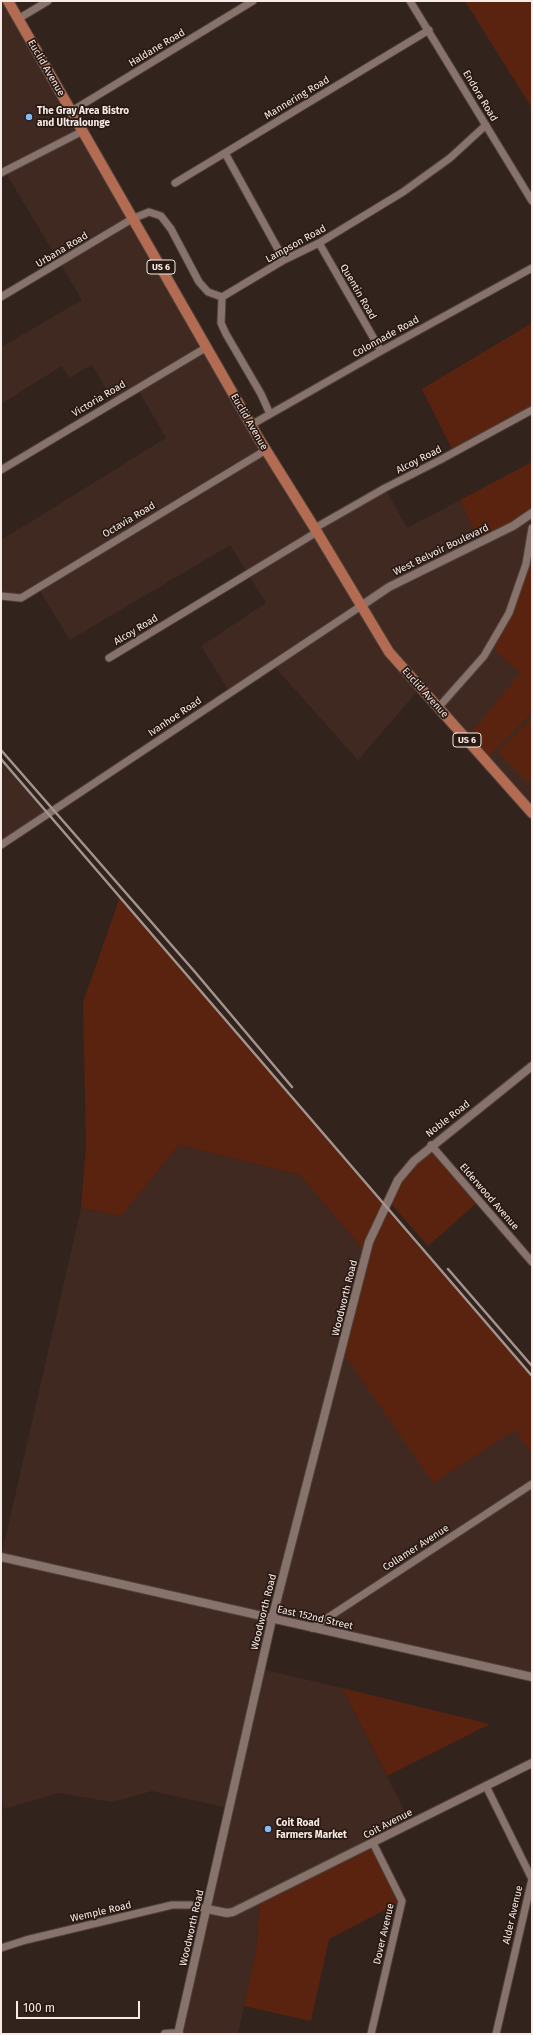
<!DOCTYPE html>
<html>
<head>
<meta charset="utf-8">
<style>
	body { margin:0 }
	#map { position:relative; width:533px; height:2035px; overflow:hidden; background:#33231d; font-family:"Fira Sans",sans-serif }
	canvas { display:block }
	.frame { position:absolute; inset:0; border:2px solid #f7ebe7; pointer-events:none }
	.scale { position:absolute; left:16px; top:2001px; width:124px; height:18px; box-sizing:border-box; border:2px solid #f7ebe7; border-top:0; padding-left:5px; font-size:12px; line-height:14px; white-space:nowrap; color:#f7ebe7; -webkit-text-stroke:3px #291913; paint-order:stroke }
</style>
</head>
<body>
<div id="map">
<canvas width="533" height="2035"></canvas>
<div class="frame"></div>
<div class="scale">100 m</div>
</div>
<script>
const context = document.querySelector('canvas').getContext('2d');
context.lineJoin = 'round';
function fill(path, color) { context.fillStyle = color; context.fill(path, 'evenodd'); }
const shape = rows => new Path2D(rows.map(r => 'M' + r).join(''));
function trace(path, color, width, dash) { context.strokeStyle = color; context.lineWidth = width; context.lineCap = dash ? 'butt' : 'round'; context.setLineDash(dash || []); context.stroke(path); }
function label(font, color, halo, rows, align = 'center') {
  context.font = font + ' "Fira Sans",sans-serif'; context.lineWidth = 3.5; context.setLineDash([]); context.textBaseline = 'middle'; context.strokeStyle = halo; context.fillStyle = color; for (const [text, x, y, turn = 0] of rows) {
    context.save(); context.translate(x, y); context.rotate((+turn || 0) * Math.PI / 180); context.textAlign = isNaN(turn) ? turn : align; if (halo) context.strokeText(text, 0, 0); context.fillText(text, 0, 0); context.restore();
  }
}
fill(shape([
	[1,1,8,1,315,528,385,488,407,528,460,500,479,542,532,513,521,673,466,739,420,688,358,760,273,665,230,693,201,646,266,603,230,545,70,640,38,588,21,598,1,596,1,540,166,438,137,388,114,402,92,365,69,378,62,366,1,404,1,347,82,300,1,165],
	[532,713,532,813,485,760],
	[1,759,47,814,1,845],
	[179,1145,300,1175,366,1253,433,1483,515,1429,532,1454,532,1677,272,1619,261,1669,342,1688,411,1824,260,1899,256,1951,238,2034,178,2034,229,1808,152,1791,112,1802,59,1793,4,1809,1,1791,1,1557,81,1208,121,1216]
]), '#402921');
fill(shape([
	[465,1,532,1,532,108,488,38],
	[532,323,532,410,454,453,422,389],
	[532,462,532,513,479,542,460,500],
	[532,528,532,713,485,760,466,739,520,673,490,646,509,613,526,564],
	[532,719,532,778,527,782,498,752],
	[120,897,532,1376,532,1454,515,1430,433,1483,342,1351,366,1253,300,1175,179,1145,121,1216,81,1208,86,1145,83,1002],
	[431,1145,479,1201,428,1246,388,1200,398,1180],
	[342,1688,490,1724,387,1776],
	[373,1843,402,1901,329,1939,311,2021,244,2006,256,1951,260,1899]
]), '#5a230f');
const minor = shape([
	[410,1,532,201],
	[18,19,48,1],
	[70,112,253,1],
	[225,153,284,260],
	[1,173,81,132],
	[175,183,429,30],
	[319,243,381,351],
	[1,297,132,219,149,212,161,216,171,229,199,282,208,292,222,297,284,260,319,243,403,192,450,158,486,125],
	[222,297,221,323,226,334,261,394,270,414],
	[251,425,381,351,532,268],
	[1,470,207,347],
	[315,528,385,488,440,460,532,410],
	[1,596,21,598,266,450],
	[109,658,317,532],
	[438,708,484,656,509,613,526,564,532,528],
	[1,845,361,606],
	[431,1145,532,1262],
	[312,1628,532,1484],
	[486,1786,532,1879,496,2034],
	[1,1948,26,1940,172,1905,190,1905,207,1909],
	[371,2034,402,1901,373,1843]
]);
const tertiary = shape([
	[361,606,389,587,513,526,532,513],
	[1,1557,532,1677],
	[207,1909,227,1913,233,1912,532,1763],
	[165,2034,179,2033],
	[178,2034,272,1619,369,1242,398,1180,414,1161,532,1066]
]);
const primary = shape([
	[8,1,259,439,317,532,389,652,532,813]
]);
trace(minor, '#4f423d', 9);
trace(tertiary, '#4f423d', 10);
trace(primary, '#4f423d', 12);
trace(minor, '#87736c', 7);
trace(tertiary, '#87736c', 8);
trace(primary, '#b36c52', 10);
trace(shape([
	[1,750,195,972,292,1087],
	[1,759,532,1376],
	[448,1269,532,1366]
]), '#a29590', 2.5);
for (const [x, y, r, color] of [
	[29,117,4,"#81bdfa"],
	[268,1829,4,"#81bdfa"]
]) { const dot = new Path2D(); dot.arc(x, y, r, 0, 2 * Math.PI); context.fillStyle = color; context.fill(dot); trace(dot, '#291913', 1.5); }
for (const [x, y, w] of [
	[161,267,28],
	[467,740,28]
]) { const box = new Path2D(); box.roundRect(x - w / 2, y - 7, w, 14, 3); context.fillStyle = '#291913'; context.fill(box); trace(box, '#f7ebe7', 1); }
label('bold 9px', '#f7ebe7', null, [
	["US 6",161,267],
	["US 6",467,740]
]);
label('10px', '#f7ebe7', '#291913', [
	["Haldane Road",157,48,-31],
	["Euclid Avenue",46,68,60],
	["Endora Road",480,96,59],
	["Mannering Road",297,98,-31],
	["Lampson Road",296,244,-29],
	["Urbana Road",62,250,-31],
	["Quentin Road",358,292,60],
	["Colonnade Road",386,337,-29],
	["Victoria Road",99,399,-31],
	["Euclid Avenue",249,422,60],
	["Alcoy Road",419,460,-27],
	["Octavia Road",129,520,-31],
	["West Belvoir Boulevard",441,550,-26],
	["Alcoy Road",136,630,-31],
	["Euclid Avenue",425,693,48],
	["Ivanhoe Road",175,717,-34],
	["Noble Road",448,1119,-38],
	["Elderwood Avenue",489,1197,49],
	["Woodworth Road",345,1298,-76],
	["Collamer Avenue",416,1548,-33],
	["Woodworth Road",264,1612,-76],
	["East 152nd Street",315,1618,13],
	["Coit Avenue",388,1824,-27],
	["Wemple Road",101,1912,-13],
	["Alder Avenue",513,1915,-77],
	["Woodworth Road",192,1928,-77],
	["Dover Avenue",384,1934,-77]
]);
label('bold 10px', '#f7ebe7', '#291913', [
	["The Gray Area Bistro",37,111],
	["and Ultralounge",37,123],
	["Coit Road",276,1823],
	["Farmers Market",276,1835]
], 'left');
</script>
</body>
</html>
